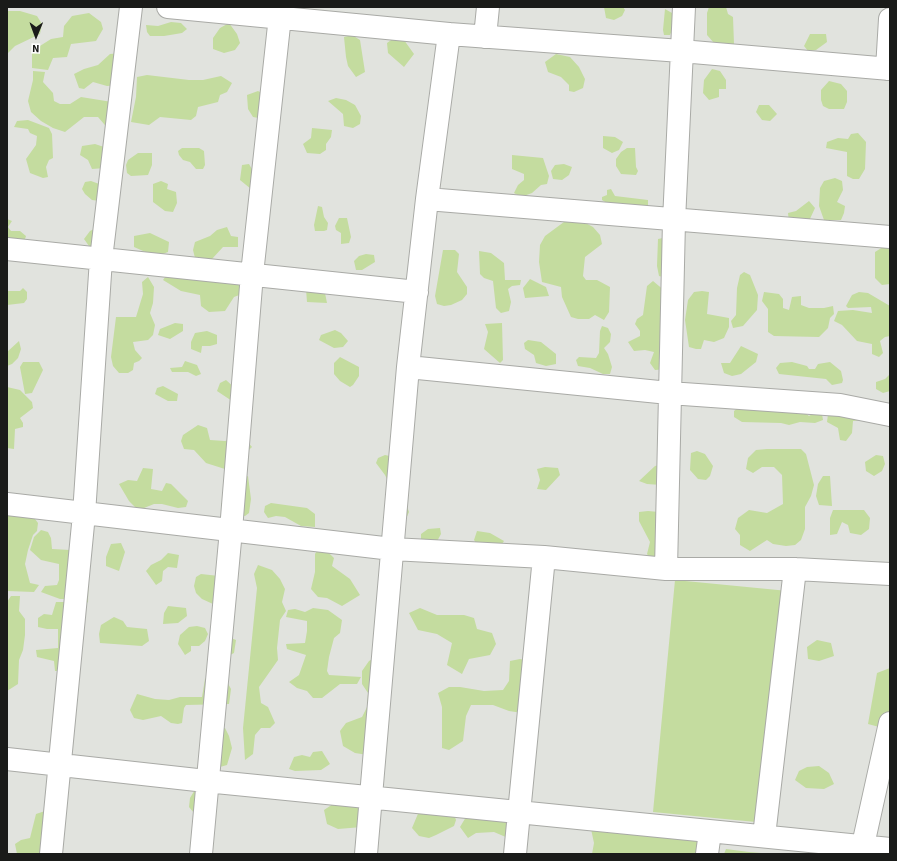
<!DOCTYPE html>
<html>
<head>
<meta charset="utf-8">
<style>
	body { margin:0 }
	#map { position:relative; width:897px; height:861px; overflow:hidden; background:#e1e3de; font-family:"Source Sans 3",sans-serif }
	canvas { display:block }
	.frame { position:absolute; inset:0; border:8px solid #1a1b19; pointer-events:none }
	.north { position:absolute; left:16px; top:16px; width:40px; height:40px; -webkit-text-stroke:3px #fff; paint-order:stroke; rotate:181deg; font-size:11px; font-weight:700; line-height:16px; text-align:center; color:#1a1b19 }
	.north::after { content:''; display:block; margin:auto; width:14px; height:18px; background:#1a1b19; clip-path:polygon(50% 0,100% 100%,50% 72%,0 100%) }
</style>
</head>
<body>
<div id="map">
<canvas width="897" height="861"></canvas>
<div class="frame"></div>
<div class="north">N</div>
</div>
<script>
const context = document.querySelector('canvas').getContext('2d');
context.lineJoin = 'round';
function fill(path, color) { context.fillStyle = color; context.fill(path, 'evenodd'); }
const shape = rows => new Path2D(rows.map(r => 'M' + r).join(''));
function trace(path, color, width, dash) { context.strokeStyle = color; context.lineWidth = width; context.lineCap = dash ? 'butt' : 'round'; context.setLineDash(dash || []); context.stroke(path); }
fill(shape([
	[604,7,623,7,625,10,622,16,614,20,606,18],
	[709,7,726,7,728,14,733,17,734,44,727,46,714,43,707,35,707,13],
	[665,9,672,13,676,20,670,35,664,35,663,30],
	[7,11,20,11,37,16,42,24,40,34,15,46,7,54],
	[89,13,101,22,103,29,96,41,71,44,67,57,53,58,48,70,32,68,32,51,51,39,63,37,64,26,72,16],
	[171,22,181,23,187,29,182,33,164,36,150,36,147,32,146,25,158,26],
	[229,23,237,34,240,43,235,50,224,53,213,49,213,38,220,28],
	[810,34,826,34,827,42,816,50,808,51,804,46],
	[352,35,360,40,365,72,356,77,348,66,346,57,344,37],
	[394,38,404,40,414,54,404,67,388,53,387,43],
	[122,53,122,85,107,86,93,82,84,89,79,88,74,74,84,69,98,65,110,54],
	[556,54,570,57,579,67,585,79,583,88,574,92,569,91,569,85,561,77,548,72,545,62],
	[712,69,720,71,726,80,726,89,719,89,719,97,709,100,703,93,704,80],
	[33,71,45,72,43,82,53,93,54,101,60,104,70,104,81,97,112,102,110,131,98,117,84,117,65,132,53,128,41,121,31,112,28,101,33,80],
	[147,75,189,80,203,80,221,76,232,83,227,92,220,95,218,102,198,107,196,116,191,120,160,117,149,125,131,122,136,97,137,77],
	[829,81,841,84,847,91,847,102,844,109,829,109,823,106,821,100,821,90],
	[258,91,270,97,264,119,253,117,248,109,247,95],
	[336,98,346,100,355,105,361,116,360,124,353,128,344,126,343,114,328,101],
	[759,105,769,105,777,114,770,121,762,120,756,112],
	[28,120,49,128,52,134,53,158,49,160,46,167,48,177,43,178,30,173,26,159,36,145,37,136,30,133,28,129,14,127,17,121],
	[312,128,332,130,331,137,326,144,326,150,320,154,307,153,303,144,311,138],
	[858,133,866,142,865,169,859,179,853,179,847,176,847,152,826,148,827,142,838,138,848,139,851,134],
	[603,136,615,137,623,142,619,150,612,153,603,148],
	[95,144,104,147,105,168,92,169,88,160,80,155,82,146],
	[182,148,199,148,204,151,205,165,203,169,196,169,190,162,183,160,179,155,178,151],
	[627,148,635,148,636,167,638,171,636,175,621,174,616,166,616,159,621,152],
	[138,153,152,153,152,165,148,175,131,176,127,173,126,165,128,160],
	[512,155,543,158,549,176,547,184,541,185,532,193,521,197,514,193,518,185,524,180,524,174,512,169],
	[249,164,253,171,251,189,240,180,242,165],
	[564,164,572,167,569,175,562,180,553,179,551,171,555,165],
	[835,178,842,181,843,190,837,202,845,206,844,213,841,220,824,220,819,206,820,188,824,181],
	[91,181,102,185,107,202,92,200,85,194,82,189,85,182],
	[161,181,168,184,167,189,176,192,177,203,173,212,165,211,153,202,153,184],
	[611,189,615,196,648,200,648,205,642,211,610,205,602,200,602,197,607,195,607,190],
	[809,201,815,208,809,221,789,222,788,213,796,211],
	[318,206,322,207,324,217,328,223,327,230,324,231,315,231,314,225],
	[339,218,347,218,351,237,349,243,341,244,341,233,336,230,335,226],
	[7,219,12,221,8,227,11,231,20,231,26,236,23,245,7,244],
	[568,219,578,219,593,227,600,235,602,244,585,257,583,276,586,280,597,280,610,287,609,312,604,320,595,315,589,319,578,319,571,317,562,297,561,287,542,282,539,262,540,245,545,236],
	[227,227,231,236,238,237,238,247,223,247,212,259,205,261,195,258,193,250,195,242,210,236,217,230],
	[96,228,99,248,89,246,84,239,90,231],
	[150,233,169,242,168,252,160,255,150,254,134,247,134,236],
	[663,238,667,278,659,276,657,266,658,239],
	[883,247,890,248,890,284,882,285,875,278,875,252],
	[443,250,455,250,459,254,457,272,467,287,467,294,462,300,451,305,444,306,437,304,435,296],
	[479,251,491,253,504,263,505,280,521,280,520,285,512,286,508,289,511,302,509,311,501,313,496,308,493,281,484,278,480,274],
	[366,254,374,255,375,262,362,270,356,270,354,261,359,256],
	[744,272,750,275,758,295,757,310,743,326,733,328,731,321,736,315,737,288,740,275],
	[168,273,234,279,242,285,242,294,234,297,225,311,209,312,201,306,200,295,181,291,163,280],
	[148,277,154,287,153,303,150,313,155,325,153,335,148,340,133,342,135,350,142,358,139,361,134,363,133,370,128,373,119,373,113,366,111,357,116,317,136,317,143,294,142,282],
	[530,279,546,287,549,296,525,298,523,288],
	[653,281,671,296,668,369,655,370,650,363,654,352,645,350,634,351,628,342,640,336,640,331,635,324,637,319,643,315,647,286],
	[23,288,27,292,27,299,24,303,7,305,7,291,20,291],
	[324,288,327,303,307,302,306,289],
	[702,291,709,292,707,314,729,318,729,327,724,338,714,342,704,340,701,349,696,349,689,347,685,320,688,300,694,292],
	[764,292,779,294,783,299,783,308,789,310,792,297,801,296,801,305,809,308,824,308,833,306,834,314,830,318,828,328,819,337,774,336,768,332,768,309,762,301],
	[859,292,868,293,890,306,890,336,885,337,880,341,883,353,879,357,872,354,872,344,857,341,842,325,834,321,838,311,853,310,872,313,871,307,848,308,846,306,852,295],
	[175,323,183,324,183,331,170,339,158,335,160,329],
	[502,323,503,360,500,363,484,349,488,332,485,324],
	[602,326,608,328,611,334,610,342,604,348,608,354,612,367,610,374,603,374,590,368,578,366,576,360,579,357,596,358,599,353,600,331],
	[335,330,341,333,348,341,343,347,334,348,319,340,321,335],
	[207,331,217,335,217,344,210,346,202,346,201,353,191,349,191,342,195,333],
	[528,340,541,342,556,354,556,364,546,366,536,363,534,355,525,349,524,343],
	[19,341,21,349,18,358,12,364,7,366,7,352],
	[741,346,758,354,756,362,741,374,732,376,724,373,721,363,730,363],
	[340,357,359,367,359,376,353,385,350,387,340,381,334,374,334,363],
	[185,361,197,365,201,374,196,376,188,372,172,372,170,368,182,367],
	[23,362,39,362,43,370,32,393,25,394,20,367],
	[792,362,807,366,809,369,815,369,818,364,830,362,841,371,843,380,842,383,832,385,826,379,779,374,776,368,780,363],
	[890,374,890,391,883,393,876,389,876,382,885,379],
	[226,380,236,389,232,401,217,391,220,383],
	[163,386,178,394,177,401,168,401,155,394,157,388],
	[7,387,20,390,32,402,33,408,20,418,23,423,23,427,15,429,14,449,7,448],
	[739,407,800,409,809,416,817,411,822,414,823,420,815,423,800,422,789,425,781,423,742,422,734,417,734,411],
	[828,414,862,420,853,421,852,433,846,441,840,440,838,428,827,422],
	[198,425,207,428,210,440,225,441,243,436,252,447,228,470,206,463,194,450,184,449,181,441,183,435],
	[767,449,801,449,806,454,814,485,811,496,805,507,805,529,801,540,795,545,786,546,773,544,767,540,750,551,740,545,740,535,735,529,738,518,749,510,767,513,783,504,782,475,774,467,762,467,753,473,746,469,748,458,756,450],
	[697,451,705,454,713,466,710,476,706,480,698,479,690,470,691,453],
	[385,455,394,457,401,489,409,512,406,519,402,522,395,495,385,475,376,463,378,458],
	[876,455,883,456,885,464,882,471,874,476,866,471,865,462],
	[664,464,661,485,647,484,639,481,655,466],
	[545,467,558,468,560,475,546,490,537,489,540,480,537,469],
	[143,468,153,469,151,489,162,491,166,483,171,484,188,501,186,507,178,508,162,504,154,504,144,508,136,508,129,501,119,484,128,480,137,481],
	[248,476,251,499,249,513,245,516,227,512,221,507,221,503,240,504,242,479],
	[823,476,830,476,832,506,819,505,816,496,818,484],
	[271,503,307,508,315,514,315,527,301,526,285,517,276,516,268,518,264,512,265,506],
	[7,504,32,515,38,523,37,531,33,535,28,550,25,564,30,583,39,585,34,592,7,591],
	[833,510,864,510,870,518,869,529,861,535,850,533,848,525,842,522,837,534,830,535,830,518],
	[648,511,659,512,662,560,650,558,647,554,650,542,639,521,639,512],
	[440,528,441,534,435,545,421,544,421,534,428,529],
	[41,530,48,532,51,538,52,549,70,550,89,560,88,602,81,608,69,599,60,599,41,592,45,586,57,585,59,580,59,564,41,560,30,550,34,537],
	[477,531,490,533,504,541,499,548,479,547,474,540],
	[121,543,125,552,119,571,106,566,106,557,111,544],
	[318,549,327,551,334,558,332,566,350,579,360,595,342,606,327,598,318,597,311,589,315,572,315,554],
	[168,553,179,555,177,568,168,567,163,571,162,581,156,585,146,571,151,565,161,560],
	[258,565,272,570,280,579,285,589,282,602,286,611,280,620,277,648,278,660,259,687,261,703,268,707,275,723,270,728,261,728,255,735,253,754,245,760,243,728,257,588,254,574],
	[201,574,219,576,213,604,202,599,196,593,194,586,196,577],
	[675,580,788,591,766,823,653,812],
	[11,596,20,596,19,611,25,619,25,635,23,650,19,660,18,684,7,691,7,602],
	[56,602,65,602,65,671,55,671,54,661,37,657,36,650,58,648,58,629,47,629,38,627,38,618,44,614,52,615],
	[168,606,186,608,187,616,178,623,163,624,164,613],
	[313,608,328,610,342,620,340,633,334,638,329,657,327,671,329,675,361,677,357,684,340,684,322,698,313,698,307,691,297,688,289,682,299,675,306,655,287,649,286,644,305,643,307,631,307,621,286,617,288,610,295,609,305,612],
	[420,608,437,615,464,615,474,618,477,629,492,633,496,644,490,655,469,659,462,674,447,665,452,643,437,634,418,630,409,613],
	[114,617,123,621,127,627,147,629,149,641,142,646,100,643,99,634,101,625],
	[197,626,205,628,208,634,205,641,199,646,191,646,191,651,185,655,178,644,180,635,189,627],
	[231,638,236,640,234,653,228,656],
	[817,640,831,643,834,656,819,661,808,659,807,647],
	[383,653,374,756,355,753,343,746,340,731,346,723,362,717,367,707,368,693,362,684,362,671,369,661],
	[520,659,534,662,522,713,509,711,493,705,471,705,466,716,463,741,449,750,442,748,442,707,438,693,449,687,460,687,484,691,503,690,509,681,510,661],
	[890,668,890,727,883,728,868,724,877,673],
	[211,674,225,678,231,689,229,704,186,705,184,708,182,723,178,724,171,723,161,716,143,720,134,718,130,710,137,694,155,699,169,700,180,697,202,697,205,679],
	[225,728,229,736,232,748,227,765,220,767,220,730],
	[322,751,330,764,321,770,295,771,289,769,294,757,302,755,310,757,313,752],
	[819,766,829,773,834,784,824,789,806,788,795,780,799,771,807,767],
	[196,788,203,813,194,813,189,807,190,798],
	[342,798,359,806,362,827,338,829,327,824,324,810],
	[420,809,452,809,456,820,454,826,436,835,429,838,419,836,412,828],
	[45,811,58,854,17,854,15,844,21,840,30,838,36,814],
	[466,817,524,822,508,838,494,832,476,833,468,838,460,827],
	[591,829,696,836,704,854,592,854,594,843],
	[726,849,749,852,774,854,724,854]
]), '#c4dc9f');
const minor = shape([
	[168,7,449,34,681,51,890,69],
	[485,37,488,7],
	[887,69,890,19],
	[427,199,890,237],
	[7,249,417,292],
	[408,367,669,393,840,405,890,415],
	[7,504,392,549,544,557,666,569,795,569,890,574],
	[666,569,674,221,684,7],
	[7,759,206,781,890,849],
	[764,836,795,569],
	[51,854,84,514,101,259,131,7],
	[201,854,231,530,252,274,281,7],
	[366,854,408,367,427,199,449,34],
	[515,854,544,557],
	[707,854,710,832],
	[861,854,890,723]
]);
trace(minor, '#a9aaa6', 24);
trace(minor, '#fff', 22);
</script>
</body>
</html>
